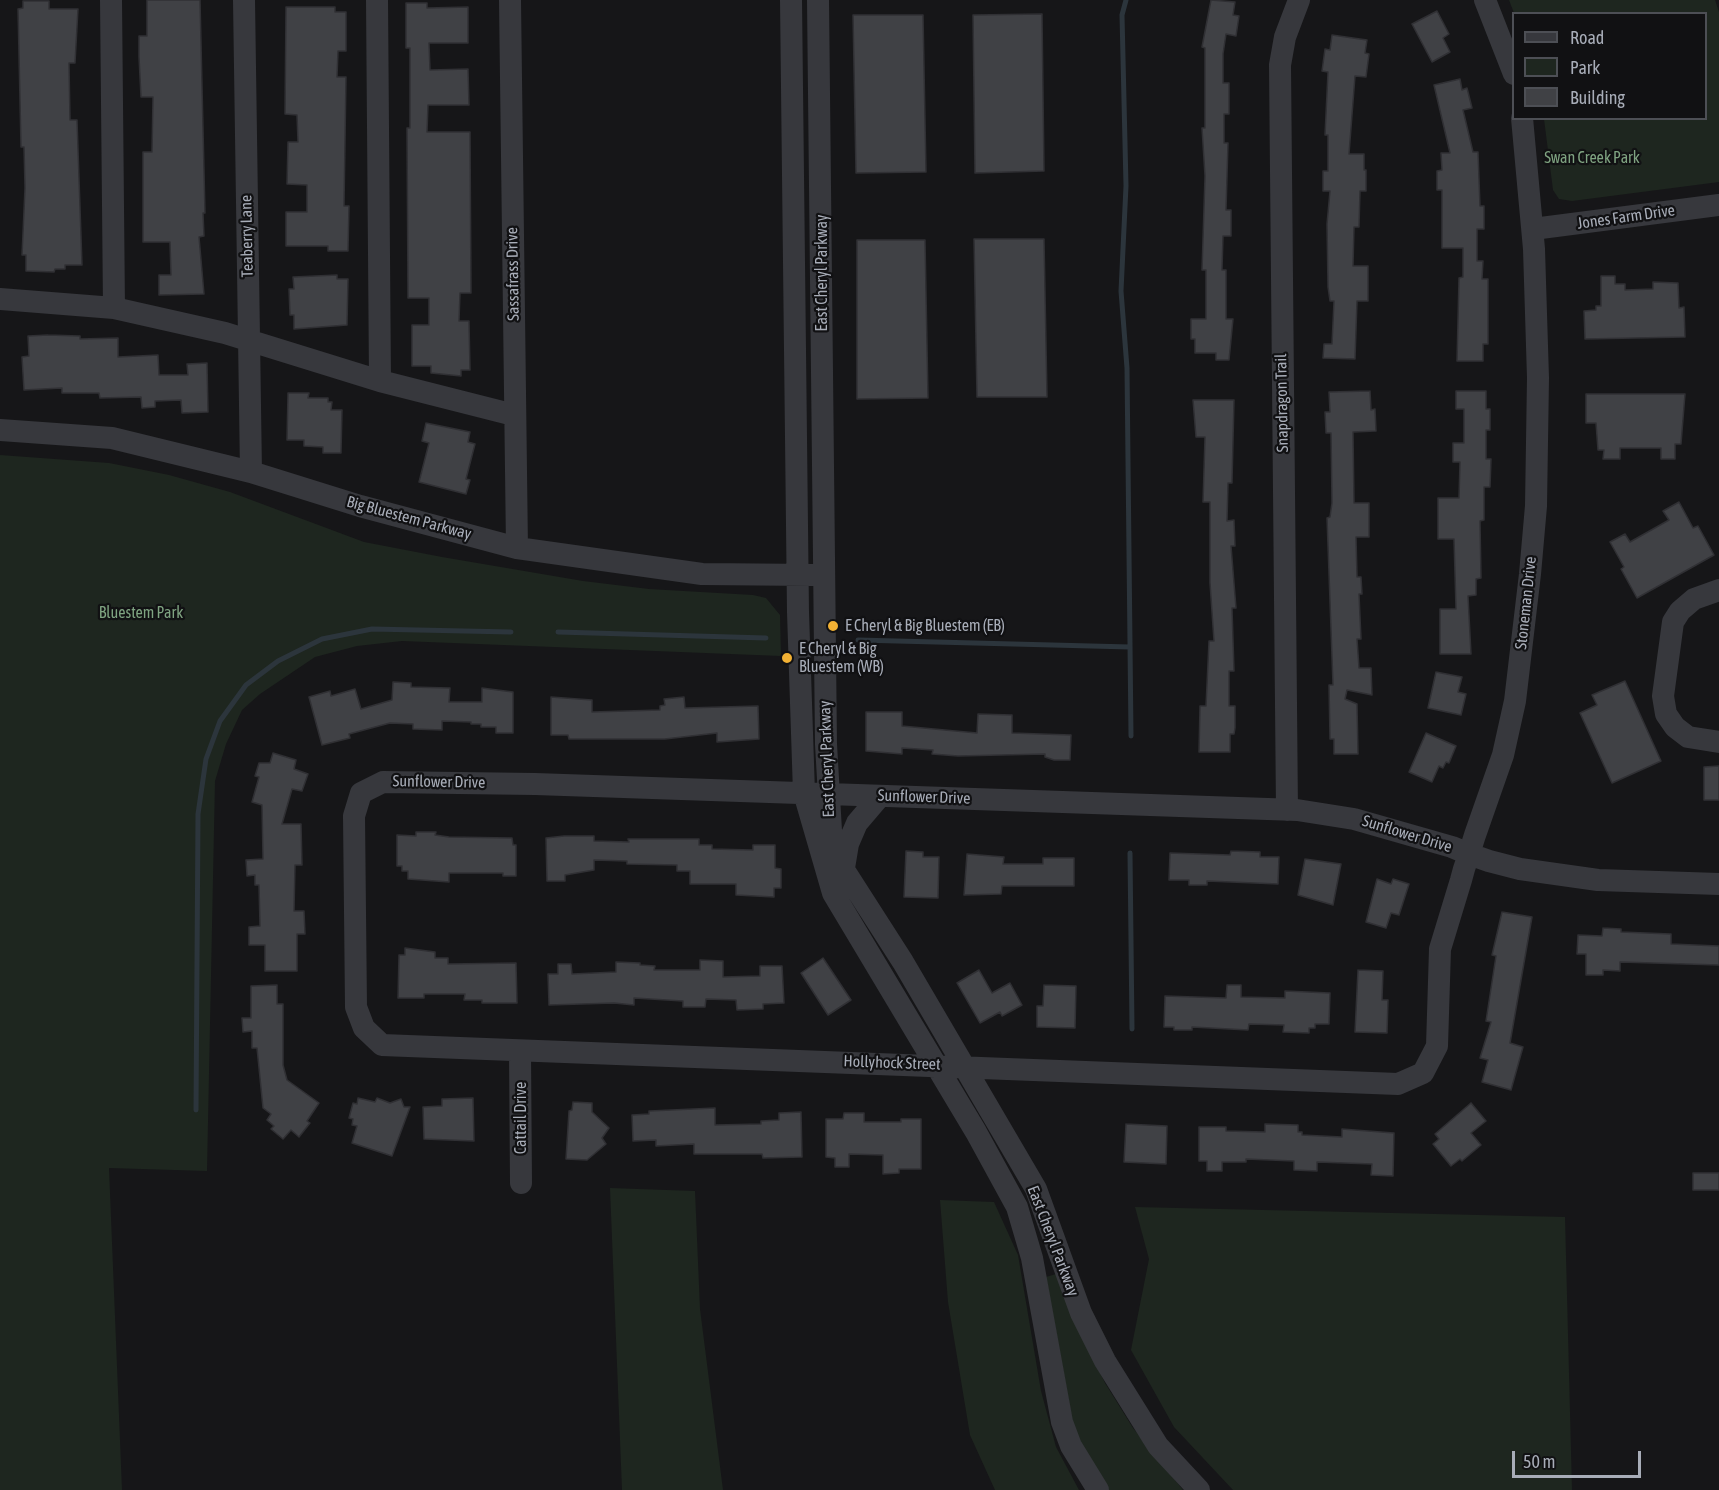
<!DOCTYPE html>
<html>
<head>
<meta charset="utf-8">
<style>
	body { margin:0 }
	#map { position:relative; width:1719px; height:1490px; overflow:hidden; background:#161618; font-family:"Asap Condensed",sans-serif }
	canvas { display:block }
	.legend { position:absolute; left:1512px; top:12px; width:195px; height:108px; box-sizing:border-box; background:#111113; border:2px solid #4d4f55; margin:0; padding:8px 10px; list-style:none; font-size:18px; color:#a8adb8 }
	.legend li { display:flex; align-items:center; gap:12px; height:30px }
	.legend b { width:30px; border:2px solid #4d4f55 }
	.scale { position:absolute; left:1512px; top:1451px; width:129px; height:27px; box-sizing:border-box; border:3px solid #a8adb8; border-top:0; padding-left:8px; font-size:18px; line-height:21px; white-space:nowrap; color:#a8adb8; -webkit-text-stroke:4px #111113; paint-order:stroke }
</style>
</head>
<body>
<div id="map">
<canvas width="1719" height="1490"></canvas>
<ul class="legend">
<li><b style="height:8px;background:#37383d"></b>Road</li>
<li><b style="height:16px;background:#1e261f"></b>Park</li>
<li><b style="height:16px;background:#404145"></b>Building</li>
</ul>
<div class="scale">50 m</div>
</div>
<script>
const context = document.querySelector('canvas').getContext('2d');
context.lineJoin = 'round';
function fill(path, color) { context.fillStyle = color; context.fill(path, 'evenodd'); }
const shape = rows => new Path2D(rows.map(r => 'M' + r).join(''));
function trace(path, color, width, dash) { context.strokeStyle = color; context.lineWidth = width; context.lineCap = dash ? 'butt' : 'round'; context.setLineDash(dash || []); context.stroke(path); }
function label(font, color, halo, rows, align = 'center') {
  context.font = font + ' "Asap Condensed",sans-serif'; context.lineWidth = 4.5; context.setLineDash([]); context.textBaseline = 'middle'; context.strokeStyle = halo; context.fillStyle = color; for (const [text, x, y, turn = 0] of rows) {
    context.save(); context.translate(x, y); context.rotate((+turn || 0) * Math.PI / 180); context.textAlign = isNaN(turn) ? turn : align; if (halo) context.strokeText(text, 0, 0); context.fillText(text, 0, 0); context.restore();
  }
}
fill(shape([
	[1509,0,1715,0,1719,12,1719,182,1572,201,1559,199,1553,190,1544,119,1706,118,1706,14,1514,13],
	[0,455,109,463,169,475,230,492,364,542,442,557,583,581,649,589,753,595,766,598,780,615,781,656,402,641,357,646,315,657,260,694,242,710,226,744,215,781,207,1171,109,1168,122,1490,0,1490],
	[610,1188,695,1191,700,1309,723,1490,622,1490],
	[940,1200,994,1202,1018,1255,1041,1391,1056,1447,1079,1490,995,1490,970,1435,948,1302],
	[1135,1207,1565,1217,1572,1490,1233,1490,1174,1427,1131,1350,1149,1259],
	[1056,1274,1076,1325,1105,1383,1133,1428,1183,1490,1109,1490,1084,1452,1073,1424,1046,1277]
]), '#1e261f');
trace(shape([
	[1126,0,1122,15,1126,186,1121,291,1127,368,1131,736],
	[558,632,766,638],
	[858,640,1130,647],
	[1130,853,1132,1029],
	[196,1110,198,814,206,759,220,721,246,685,278,661,322,639,372,629,511,632]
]), '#2c353c', 5);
const building = shape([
	[147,0,200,0,205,213,203,213,204,236,199,237,204,294,159,295,159,275,171,275,170,242,143,242,143,152,152,152,153,97,141,97,139,57,139,36,147,36,147,0],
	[1211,0,1235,2,1233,15,1239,16,1236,36,1226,34,1223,54,1223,83,1229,83,1229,114,1224,114,1224,143,1228,143,1226,210,1231,210,1231,236,1223,236,1222,270,1226,270,1226,319,1233,319,1229,360,1216,360,1216,353,1195,353,1195,339,1191,339,1191,319,1206,319,1206,270,1202,270,1205,176,1202,128,1205,128,1205,48,1202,47,1211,0],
	[23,1,49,1,49,9,78,9,75,63,69,63,70,120,77,120,82,265,65,265,65,269,55,269,54,272,26,271,26,255,22,255,25,188,24,147,21,147,18,9,23,8,23,1],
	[406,3,427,3,427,8,468,7,468,43,429,43,430,70,468,69,469,105,428,105,427,132,470,132,471,293,460,293,459,321,469,321,470,370,461,370,461,376,431,373,431,366,412,366,412,325,429,325,429,298,408,298,407,128,410,128,410,48,406,48,406,3],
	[286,7,335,7,335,12,346,12,346,51,338,51,337,77,346,77,344,206,349,206,348,251,328,251,328,246,286,246,286,212,307,212,307,185,287,184,288,142,298,142,297,115,285,114,286,7],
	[1437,11,1449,34,1443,38,1450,52,1432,62,1412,24,1437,11],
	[1042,14,1044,171,975,173,973,15,1042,14],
	[853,15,923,15,926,172,856,173,853,15],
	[1332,35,1367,40,1365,53,1369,54,1366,77,1355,76,1349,154,1364,154,1364,170,1366,170,1366,191,1360,191,1359,227,1354,227,1353,266,1368,266,1368,301,1357,301,1355,359,1323,358,1324,344,1332,344,1334,301,1330,301,1328,287,1327,224,1330,191,1323,191,1323,171,1328,171,1328,135,1325,135,1328,72,1322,71,1325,49,1330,50,1332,35],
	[1460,79,1462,90,1467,88,1472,108,1463,110,1473,152,1478,152,1480,206,1484,206,1484,229,1477,229,1477,261,1483,261,1482,279,1488,279,1488,344,1483,344,1483,361,1457,361,1459,278,1463,277,1463,248,1442,248,1442,190,1437,190,1437,171,1442,170,1441,153,1450,153,1434,85,1460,79],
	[974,239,1044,239,1047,397,977,397,974,239],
	[857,240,925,240,928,398,857,399,857,240],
	[337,275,337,279,348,279,347,325,294,329,294,315,290,315,289,289,294,289,293,277,337,275],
	[1601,276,1615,276,1615,284,1625,284,1625,290,1653,289,1653,282,1678,283,1679,308,1684,307,1685,337,1585,339,1584,311,1596,310,1596,306,1601,306,1601,276],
	[48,335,80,336,80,339,118,338,118,357,158,355,159,375,188,375,187,364,207,363,208,412,182,413,181,400,155,401,155,407,142,408,141,397,100,398,99,393,62,393,62,388,24,390,22,357,29,356,28,336,48,335],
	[1370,391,1371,410,1375,409,1376,431,1353,432,1354,503,1369,503,1369,537,1356,537,1357,577,1361,577,1362,594,1359,594,1361,639,1357,639,1359,668,1371,668,1372,695,1347,690,1345,699,1357,704,1358,754,1334,754,1334,739,1330,739,1329,685,1333,685,1327,518,1330,517,1332,503,1331,433,1326,433,1325,412,1330,412,1329,392,1370,391],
	[1456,391,1486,391,1486,409,1490,409,1490,430,1486,430,1486,459,1491,459,1490,487,1484,487,1484,520,1480,521,1481,578,1476,579,1476,595,1468,596,1471,654,1440,654,1440,609,1456,609,1454,539,1438,539,1438,498,1459,498,1460,462,1453,462,1453,443,1464,443,1464,409,1456,409,1456,391],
	[288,393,309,393,308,398,328,398,328,402,332,402,331,410,342,410,341,453,323,453,323,447,304,446,304,440,287,440,288,393],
	[1586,394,1685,394,1681,444,1675,444,1675,459,1661,459,1661,448,1620,448,1620,459,1603,459,1604,450,1598,450,1596,423,1586,423,1586,394],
	[1193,400,1234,400,1232,483,1228,483,1227,521,1234,520,1235,546,1231,546,1236,608,1232,608,1234,671,1229,671,1229,706,1235,706,1235,728,1234,734,1230,734,1230,752,1199,752,1200,706,1206,706,1209,641,1214,641,1210,583,1210,502,1203,502,1205,437,1196,437,1193,400],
	[426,423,470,432,468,442,475,444,466,479,470,480,466,494,419,482,429,443,422,441,426,423],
	[1679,502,1693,528,1698,526,1714,555,1637,598,1621,569,1624,567,1610,542,1625,534,1630,542,1669,520,1663,511,1679,502],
	[1436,672,1462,677,1458,692,1466,694,1461,715,1428,708,1436,672],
	[1625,681,1661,761,1612,783,1580,713,1597,705,1592,695,1625,681],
	[393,682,411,683,411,687,450,688,449,702,482,702,482,688,513,692,513,733,496,733,496,727,481,727,481,724,471,724,471,722,442,721,442,730,413,729,413,724,390,723,349,734,350,738,322,745,309,697,330,691,331,696,355,689,361,709,392,700,393,682],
	[551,697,592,700,592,712,660,710,660,706,665,705,664,699,684,697,685,708,758,706,759,739,717,742,717,733,665,739,569,739,568,735,551,735,551,697],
	[866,712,902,712,902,726,977,733,978,714,1012,715,1012,733,1071,735,1070,760,1054,760,1045,757,1045,754,958,756,932,754,933,750,902,748,902,754,866,751,866,712],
	[1426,733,1456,746,1449,763,1446,762,1443,768,1439,766,1432,782,1409,772,1426,733],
	[273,753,296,760,294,769,308,774,302,791,292,789,282,824,301,824,302,865,295,865,294,911,304,911,305,934,297,934,297,971,265,971,265,945,249,945,249,927,260,926,259,885,255,885,255,875,247,876,246,860,263,859,262,805,252,802,259,777,255,776,259,763,270,763,273,753],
	[1719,766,1719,800,1704,800,1704,767,1719,766],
	[416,832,436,832,435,835,449,837,512,838,513,845,516,845,516,876,503,876,503,873,449,873,449,882,408,879,408,871,402,871,402,866,397,866,397,835,416,836,416,832],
	[564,836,594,836,594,841,629,842,628,839,699,839,699,845,712,845,712,849,753,850,753,845,775,845,775,868,781,869,781,888,774,888,774,897,736,895,736,884,690,884,690,871,677,871,677,865,627,864,627,861,594,860,594,870,565,875,565,881,547,881,546,838,564,836],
	[906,851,923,852,923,857,939,857,938,898,904,897,906,851],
	[1231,851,1260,852,1260,857,1279,857,1278,884,1207,881,1207,885,1189,885,1189,880,1169,880,1170,853,1230,855,1231,851],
	[967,854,1004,857,1003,864,1043,864,1043,858,1074,858,1074,886,1002,886,1001,894,964,895,967,854],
	[1305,859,1341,864,1333,905,1298,895,1305,859],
	[1377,879,1391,884,1393,879,1409,884,1399,915,1391,913,1386,928,1366,922,1377,879],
	[1502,912,1532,917,1510,1043,1523,1047,1511,1090,1482,1082,1488,1060,1480,1058,1491,1022,1486,1021,1496,956,1492,955,1502,912],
	[1603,928,1621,929,1621,932,1671,934,1671,944,1719,946,1719,965,1620,962,1620,971,1603,970,1603,975,1586,975,1586,954,1577,954,1578,935,1602,936,1603,928],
	[405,948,435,952,435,958,448,958,448,964,516,963,517,1003,482,1003,482,1000,464,1000,465,994,424,994,424,998,398,998,399,955,405,955,405,948],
	[823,958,851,1000,828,1015,801,973,823,958],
	[700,960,723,961,723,977,760,976,760,966,782,966,784,1003,763,1004,763,1009,737,1010,736,1000,706,999,705,1007,683,1007,683,1001,634,998,634,1005,614,1003,549,1005,548,974,558,974,558,964,571,964,572,974,616,972,616,962,640,963,640,965,655,966,654,970,700,970,700,960],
	[979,970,992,993,1010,983,1022,1005,1002,1016,1000,1012,980,1023,957,983,979,970],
	[1358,970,1383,971,1382,1000,1388,1000,1387,1033,1355,1032,1358,970],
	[277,985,277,1004,283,1004,283,1065,287,1080,319,1103,307,1121,310,1123,299,1137,291,1130,283,1139,271,1129,274,1126,267,1120,271,1114,263,1108,257,1048,252,1048,252,1031,243,1032,242,1018,251,1018,251,986,277,985],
	[1044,985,1076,986,1075,1028,1037,1027,1037,1006,1043,1006,1044,985],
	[1227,985,1241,985,1241,997,1285,998,1285,991,1330,993,1329,1024,1315,1024,1315,1028,1309,1028,1309,1033,1283,1032,1284,1025,1249,1024,1248,1030,1192,1027,1192,1030,1174,1030,1174,1027,1164,1027,1165,996,1226,998,1227,985],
	[358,1098,375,1102,377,1098,390,1103,401,1099,404,1107,410,1107,392,1156,352,1143,357,1126,352,1125,353,1119,349,1118,353,1103,357,1104,358,1098],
	[473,1098,474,1141,424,1139,423,1107,442,1106,442,1099,473,1098],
	[573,1102,592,1103,592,1112,609,1128,602,1138,606,1144,587,1160,566,1159,569,1111,572,1110,573,1102],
	[1471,1103,1486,1121,1471,1133,1481,1145,1462,1161,1460,1159,1451,1166,1433,1144,1439,1139,1435,1134,1471,1103],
	[715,1108,715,1125,761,1124,761,1121,779,1120,779,1113,801,1112,802,1157,763,1158,762,1154,694,1154,694,1144,656,1146,656,1140,633,1141,632,1115,649,1114,649,1111,715,1108],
	[844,1113,864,1113,864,1122,901,1122,901,1119,921,1119,921,1169,899,1169,899,1173,883,1174,883,1155,849,1154,849,1167,835,1167,835,1158,826,1157,826,1119,843,1119,844,1113],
	[1126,1124,1167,1126,1166,1164,1124,1162,1126,1124],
	[1265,1124,1298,1125,1298,1132,1302,1132,1302,1135,1342,1137,1342,1129,1394,1133,1393,1176,1371,1175,1372,1164,1317,1162,1317,1171,1294,1170,1294,1161,1246,1159,1246,1162,1222,1162,1222,1171,1207,1171,1207,1161,1199,1161,1199,1127,1226,1127,1226,1131,1265,1132,1265,1124],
	[1693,1173,1719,1173,1719,1190,1693,1190,1693,1173]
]);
fill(building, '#404145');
trace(building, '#303034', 1.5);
trace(shape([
	[111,0,114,308],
	[244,0,251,472],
	[377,0,380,381],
	[510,0,517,548],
	[791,0,798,612,804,793,833,893,976,1132,1017,1207,1032,1258,1062,1422,1071,1446,1098,1490],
	[818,0,826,744,831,831,844,870,903,962,1036,1189,1081,1313,1105,1361,1158,1446,1199,1490],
	[1485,0,1514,74],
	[1522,118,1534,249,1538,378,1536,506,1530,574,1515,701,1503,755,1475,835,1469,854,1464,869,1461,880,1440,949,1437,1046,1423,1073,1398,1084,382,1045,364,1028,356,1007,354,816,361,793,383,782,535,784,1297,810,1354,819,1452,847,1469,854,1489,861,1520,869,1598,880,1719,884],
	[1533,229,1719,205],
	[0,299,114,308,225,333,380,381,514,415],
	[0,430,112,438,251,472,360,506,517,548,702,574,813,575],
	[1719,590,1694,599,1680,611,1673,622,1663,696,1666,714,1675,727,1688,737,1719,742],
	[1287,810,1280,65,1285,37,1299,0],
	[844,868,848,844,857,823,880,796],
	[520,1052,521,1183]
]), '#37383d', 22);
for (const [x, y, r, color] of [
	[833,626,6,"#f2b134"],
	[787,658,6,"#f2b134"]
]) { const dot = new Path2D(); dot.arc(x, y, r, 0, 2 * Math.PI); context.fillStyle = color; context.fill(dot); trace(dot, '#111113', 2); }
label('16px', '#7fa381', '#111113', [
	["Swan Creek Park",1592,158],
	["Bluestem Park",141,613]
]);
label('16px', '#a8adb8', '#111113', [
	["Jones Farm Drive",1626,217,-8],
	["Teaberry Lane",247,236,-91],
	["East Cheryl Parkway",822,273,-90],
	["Sassafrass Drive",513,274,-91],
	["Snapdragon Trail",1282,403,-91],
	["Big Bluestem Parkway",409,518,15],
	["Stoneman Drive",1526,603,-84],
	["East Cheryl Parkway",827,759,-92],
	["Sunflower Drive",439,782,1],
	["Sunflower Drive",924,797,2],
	["Sunflower Drive",1407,834,17],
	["Hollyhock Street",892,1063,2],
	["Cattail Drive",521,1118,-90],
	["East Cheryl Parkway",1053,1241,69]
]);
label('16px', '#a8adb8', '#111113', [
	["E Cheryl & Big Bluestem (EB)",845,626],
	["E Cheryl & Big",799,649],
	["Bluestem (WB)",799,667]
], 'left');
</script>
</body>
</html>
